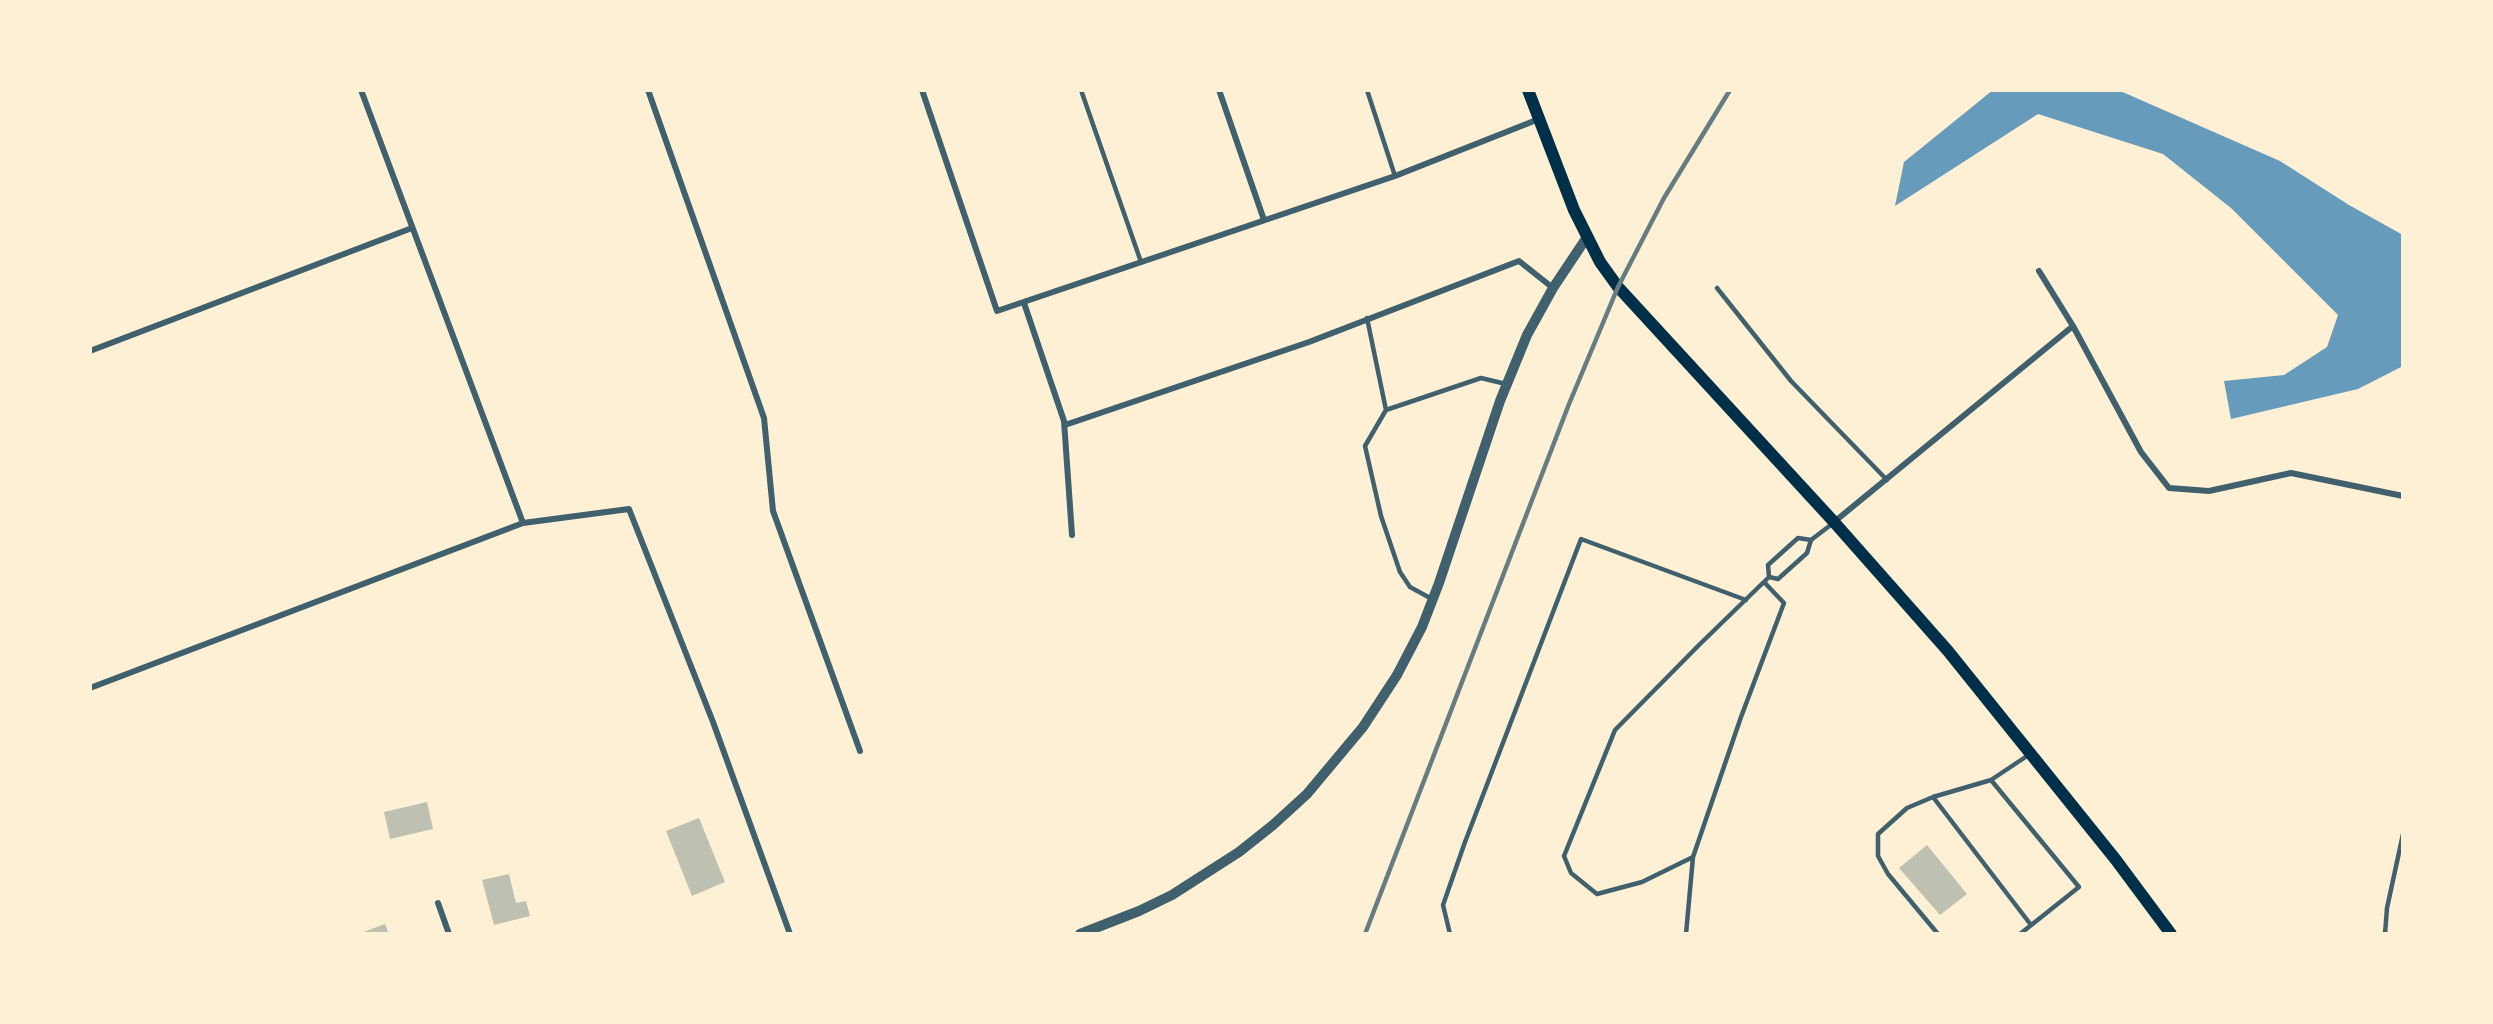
<!DOCTYPE html>
<html>
<head>
<meta charset="utf-8">
<style>
	body { margin:0 }
	#map { position:relative; width:2493px; height:1024px; overflow:hidden; background:#fdf0d5; font-family:"Space Grotesk",sans-serif }
	canvas { display:block }
	.frame { position:absolute; inset:0; border:92px solid #fdf0d5; pointer-events:none }
</style>
</head>
<body>
<div id="map">
<canvas width="2493" height="1024"></canvas>
<div class="frame"></div>
</div>
<script>
const context = document.querySelector('canvas').getContext('2d');
context.lineJoin = 'round';
function fill(path, color) { context.fillStyle = color; context.fill(path, 'evenodd'); }
const shape = rows => new Path2D(rows.map(r => 'M' + r).join(''));
function trace(path, color, width, dash) { context.strokeStyle = color; context.lineWidth = width; context.lineCap = dash ? 'butt' : 'round'; context.setLineDash(dash || []); context.stroke(path); }
fill(shape([
	[1993,90,2118,90,2280,161,2349,205,2403,235,2403,366,2358,389,2231,419,2224,381,2284,375,2327,347,2338,315,2231,208,2163,154,2038,114,1895,206,1904,162]
]), '#669bbc');
fill(shape([
	[427,802,433,829,390,839,384,812],
	[699,818,725,882,692,896,666,831],
	[1927,845,1967,894,1940,915,1899,868],
	[509,874,516,903,526,901,530,916,494,925,482,880],
	[385,924,389,934,358,934]
]), '#bec0b2');
trace(shape([
	[1081,90,1141,262],
	[1367,90,1395,176],
	[1717,288,1791,381,1887,480],
	[1367,318,1386,410,1481,378,1506,384],
	[1386,410,1365,446,1381,516,1400,572,1410,587,1432,599],
	[1769,577,1778,579,1807,553,1811,540,1832,524],
	[1769,577,1768,565,1798,538,1811,540],
	[1764,582,1784,603,1741,717,1693,857,1642,882,1597,894,1571,873,1564,856,1615,730,1699,645,1769,577],
	[1933,797,2031,925],
	[1450,934,1443,905,1465,842,1581,539,1746,600],
	[1686,934,1693,857],
	[1938,934,1888,874,1878,856,1878,834,1907,808,1933,797,1991,780],
	[2020,934,2079,887,1991,780,2030,754],
	[2385,934,2387,908,2403,834]
]), '#3f606c', 4.5);
trace(shape([
	[361,90,523,523],
	[648,90,764,418,773,511,860,751],
	[922,90,997,311,1395,176,1539,119],
	[1219,90,1264,220],
	[2039,271,2073,326,2141,452,2169,488,2209,491,2291,473,2403,496],
	[1024,303,1064,421,1072,535],
	[90,351,412,228],
	[1064,421,1065,425,1309,342,1519,261,1553,288],
	[1834,522,2073,326],
	[90,688,523,523,629,509,713,722,790,934],
	[438,903,449,934]
]), '#3f606c', 6);
trace(shape([
	[1080,934,1139,911,1172,895,1239,852,1273,825,1307,794,1363,727,1397,675,1422,627,1439,583,1500,401,1527,335,1553,288,1587,237]
]), '#3f606c', 10);
trace(shape([
	[1528,90,1574,210,1600,262,1618,287,1834,522,1948,651,2116,860,2171,934]
]), '#003049', 12);
trace(shape([
	[1365,934,1569,404,1618,287,1664,198,1730,90]
]), '#657d81', 4.5);
</script>
</body>
</html>
